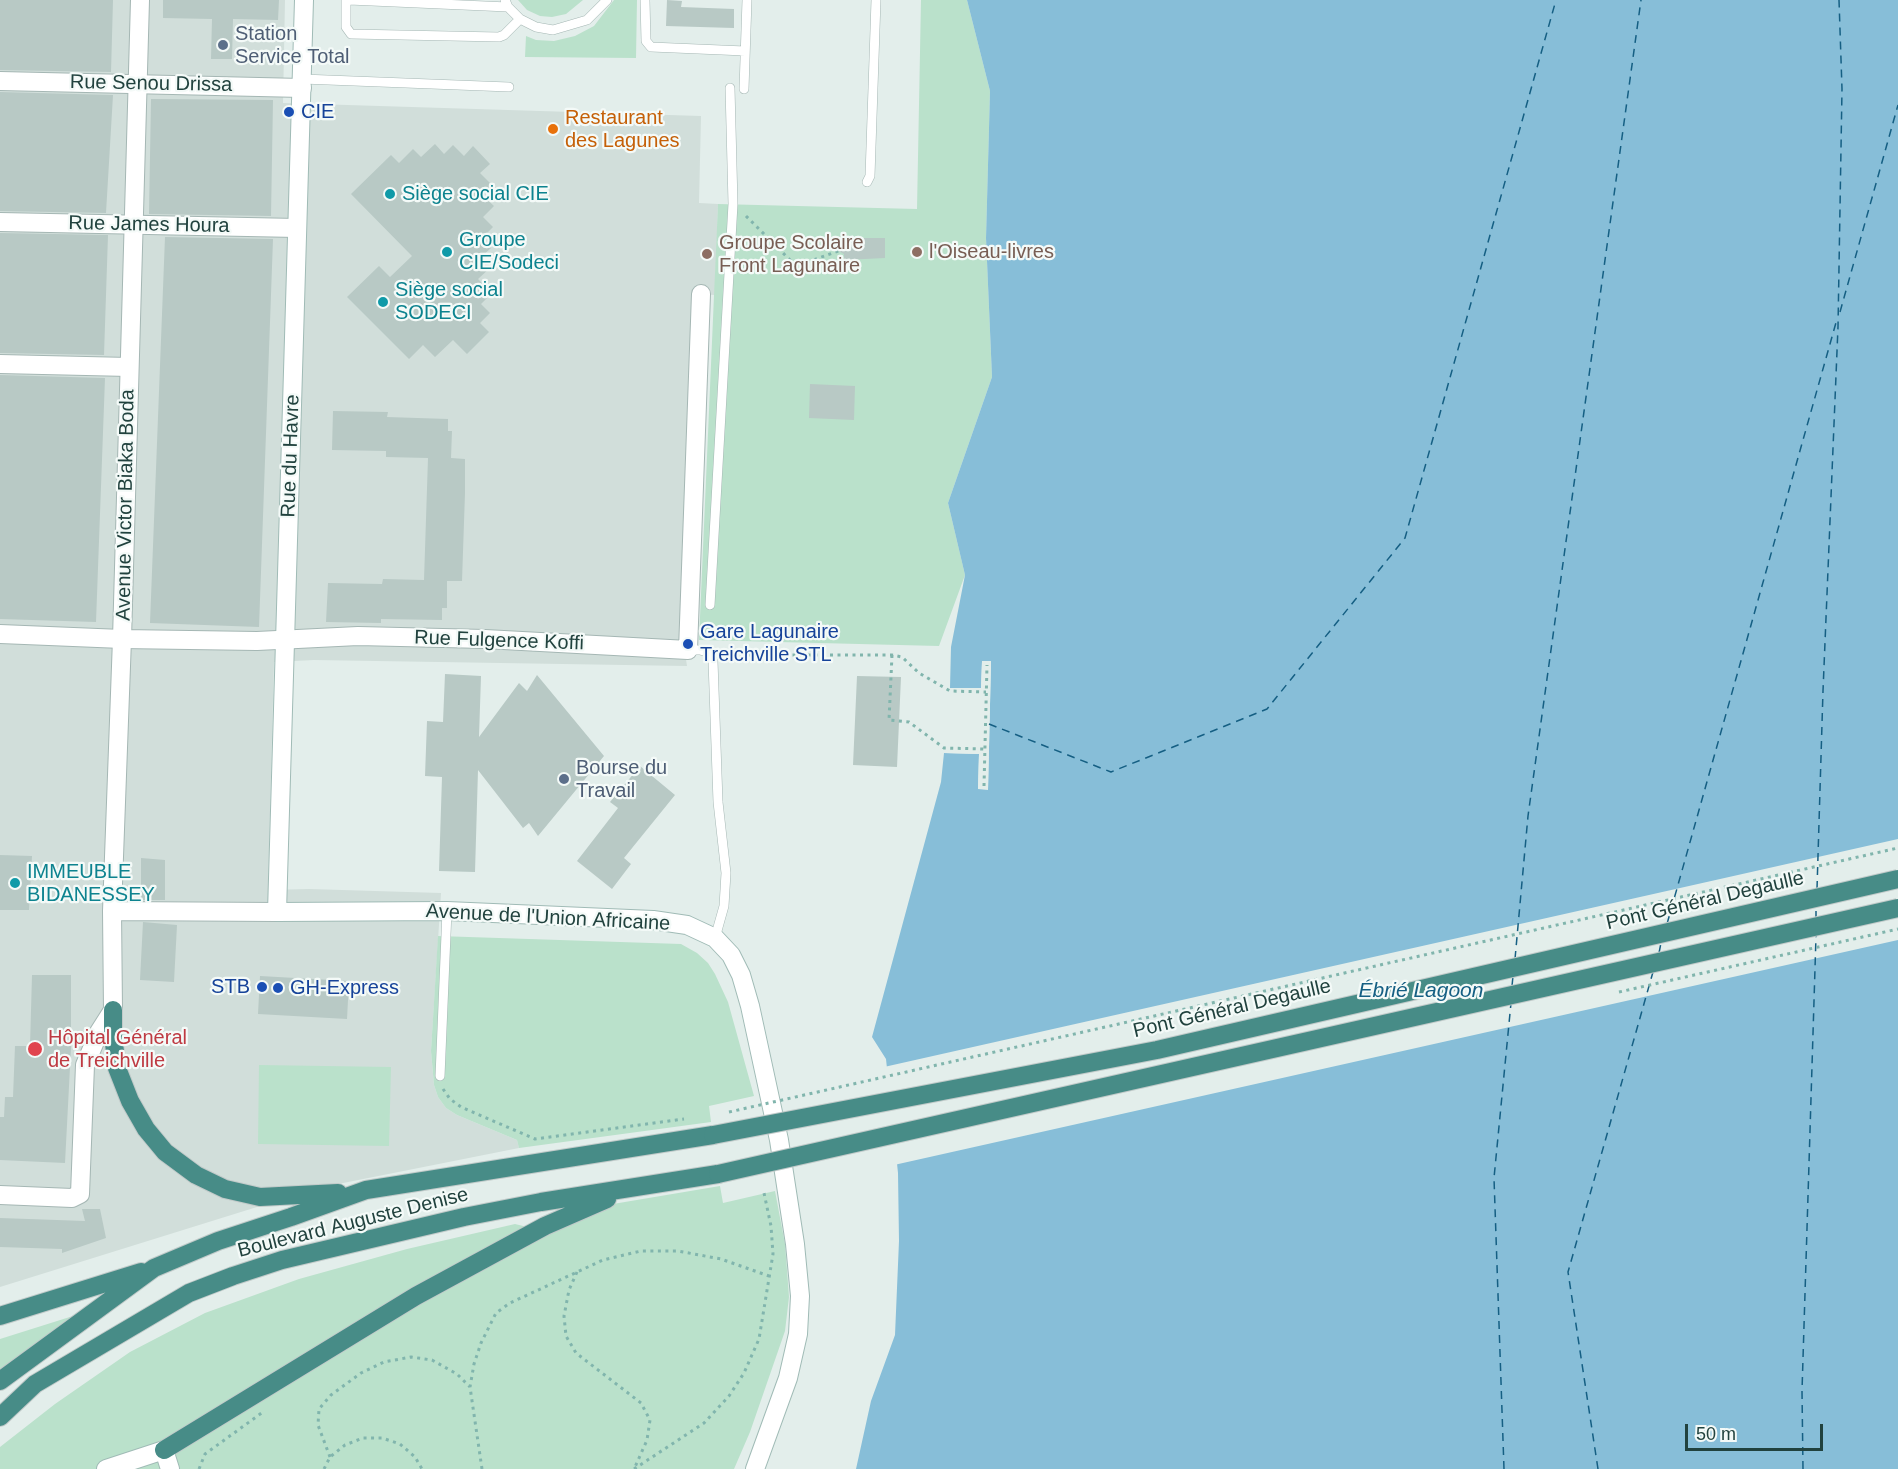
<!DOCTYPE html>
<html>
<head>
<meta charset="utf-8">
<style>
	body { margin:0 }
	#map { position:relative; width:1898px; height:1469px; overflow:hidden; background:#e3eeeb; font-family:Arial,sans-serif }
	canvas { display:block }
	.scale { position:absolute; left:1685px; top:1424px; width:138px; height:27px; box-sizing:border-box; border:3px solid #21423e; border-top:0; padding-left:8px; font-size:18px; line-height:21px; white-space:nowrap; color:#21423e; -webkit-text-stroke:4px #f4faf8; paint-order:stroke }
</style>
</head>
<body>
<div id="map">
<canvas width="1898" height="1469"></canvas>
<div class="scale">50 m</div>
</div>
<script>
const context = document.querySelector('canvas').getContext('2d');
context.lineJoin = 'round';
function fill(path, color) { context.fillStyle = color; context.fill(path, 'evenodd'); }
const shape = rows => new Path2D(rows.map(r => 'M' + r).join(''));
function trace(path, color, width, dash) { context.strokeStyle = color; context.lineWidth = width; context.lineCap = dash ? 'butt' : 'round'; context.setLineDash(dash || []); context.stroke(path); }
function label(font, color, halo, rows, align = 'center') {
  context.font = font + ' Arial,sans-serif'; context.lineWidth = 4.5; context.setLineDash([]); context.textBaseline = 'middle'; context.strokeStyle = halo; context.fillStyle = color; for (const [text, x, y, turn = 0] of rows) {
    context.save(); context.translate(x, y); context.rotate((+turn || 0) * Math.PI / 180); context.textAlign = isNaN(turn) ? turn : align; if (halo) context.strokeText(text, 0, 0); context.fillText(text, 0, 0); context.restore();
  }
}
fill(shape([
	[0,0,285,0,283,103,701,116,699,203,718,204,715,295,696,294,682,632,687,666,314,660,274,662,268,890,309,889,441,893,431,1051,434,1085,438,1097,446,1108,457,1115,517,1140,519,1148,318,1188,0,1287]
]), '#d1deda');
fill(shape([
	[518,0,583,0,566,14,552,17,540,16,527,10],
	[614,0,637,0,636,58,525,57,526,36,536,40,554,41,575,36,594,26],
	[921,0,967,0,990,91,986,238,992,377,948,503,965,575,939,646,699,640,718,204,917,209],
	[438,936,681,944,697,953,708,963,715,974,728,1002,754,1096,709,1106,711,1122,519,1148,517,1140,457,1115,446,1108,438,1097,434,1085,431,1051],
	[259,1065,391,1067,389,1146,258,1144],
	[720,1186,723,1203,775,1191,785,1244,789,1297,785,1331,750,1432,734,1469,0,1469,0,1447,55,1404,130,1352,205,1313,299,1279,407,1249,515,1224,548,1232,613,1204],
	[92,1310,0,1374,0,1339]
]), '#bae1cb');
fill(shape([
	[967,0,1898,0,1898,1469,856,1469,871,1401,895,1335,899,1241,898,1173,886,1059,872,1037,941,782,944,753,979,754,978,789,988,789,991,662,982,662,981,689,950,688,951,647,965,575,948,503,992,377,986,238,990,91]
]), '#87bed8');
fill(shape([
	[982,661,991,661,988,790,978,789,979,754,944,753,944,750,981,751,981,786,985,787,988,664,985,664,983,691,950,691,950,688,981,688],
	[1898,839,1898,940,894,1165,884,1067]
]), '#e3eeeb');
trace(shape([
	[1840,312,1898,105],
	[989,724,1111,772,1267,709,1405,538,1556,0],
	[1817,889,1823,691,1838,327,1842,89,1839,0],
	[1816,919,1816,906],
	[1667,924,1837,319],
	[1659,953,1661,943],
	[1515,959,1528,816,1641,0],
	[1512,986,1513,976],
	[1504,1469,1494,1178,1511,1003],
	[1598,1469,1568,1272,1653,972],
	[1803,1469,1802,1391,1816,936]
]), '#155f83', 1.5, [8, 6]);
fill(shape([
	[0,0,113,0,111,72,0,70],
	[163,0,279,0,278,20,233,19,232,59,211,59,212,19,163,18],
	[667,0,682,1,681,7,734,9,734,28,666,26],
	[0,92,113,95,106,213,0,211],
	[151,99,273,100,271,216,149,214],
	[435,144,444,154,453,145,464,156,473,146,490,164,480,173,493,186,483,196,494,206,483,217,493,227,482,238,491,248,481,257,491,267,478,279,492,293,481,304,490,313,480,323,489,332,467,354,453,340,435,357,423,345,409,359,347,297,379,266,390,277,412,256,351,194,391,155,399,163,413,149,421,157],
	[0,233,108,235,104,355,0,353],
	[165,237,273,239,259,627,150,623],
	[815,238,885,238,885,258,844,260,844,254],
	[0,375,105,378,96,622,0,619],
	[810,384,855,386,854,420,809,418],
	[333,411,388,412,387,417,448,419,448,431,452,431,451,458,465,459,465,493,462,581,447,581,447,608,442,608,442,620,381,619,381,623,326,622,328,583,382,584,383,579,424,580,428,458,386,457,386,451,332,450],
	[445,674,481,676,479,737,519,683,527,691,537,675,604,756,538,836,529,823,523,828,478,770,475,872,439,871,442,777,425,776,427,721,443,722],
	[857,676,901,677,897,767,853,765],
	[640,766,675,795,624,858,631,864,612,889,577,861,618,808,610,802],
	[0,855,32,856,29,910,0,910],
	[141,858,165,860,165,900,141,900],
	[143,922,177,925,174,982,140,980],
	[32,975,71,975,71,1048,65,1163,0,1160,0,1117,4,1117,5,1097,13,1097,15,1046,30,1046],
	[260,976,349,981,347,1019,258,1014],
	[82,1209,100,1209,106,1238,62,1253,62,1249,0,1247,0,1218,85,1221]
]), '#b8c9c5');
const service = shape([
	[346,0,346,27,351,34,499,37,504,35,520,19],
	[349,0,508,7],
	[505,0,508,7,520,19,536,27,553,30,587,20,607,0],
	[645,0,646,41,651,47,745,51],
	[302,79,509,87],
	[744,89,747,0],
	[867,182,870,176,876,0],
	[710,605,733,204,730,88],
	[688,650,700,650,707,652,713,661,718,802,726,873,724,906,715,938],
	[440,1076,447,911]
]);
const minor = shape([
	[0,81,302,88],
	[0,222,297,228],
	[0,364,129,367],
	[0,634,122,639,257,641,358,636,485,639,688,650,701,294],
	[0,1195,72,1198,80,1194,85,1065,99,1032,113,1010]
]);
const tertiary = shape([
	[112,911,277,912],
	[113,1010,112,911,122,639,140,0]
]);
const secondary = shape([
	[304,0,277,912,447,911,653,920,687,925,715,938,731,955,741,975,750,1006,779,1140,795,1244,800,1296,798,1334,788,1378,755,1469],
	[106,1469,164,1450,170,1469]
]);
const trunk = shape([
	[113,1010,113,1035,117,1068,130,1101,146,1129,165,1152,196,1175,225,1189,260,1197,338,1193],
	[0,1316,141,1272],
	[0,1381,154,1268,218,1241,291,1217,366,1190,713,1135],
	[0,1417,35,1384,189,1293,233,1276,282,1260,464,1217,541,1202,718,1174],
	[164,1450,416,1296,545,1226,607,1199]
]);
trace(service, '#a5b7b4', 10);
trace(minor, '#a5b7b4', 20);
trace(tertiary, '#a5b7b4', 20);
trace(secondary, '#a0bbb6', 20);
trace(trunk, '#c1cac9', 20);
trace(shape([
	[746,216,796,266,844,249],
	[725,655,892,655,902,657,919,673,950,691,986,692],
	[892,655,889,720,909,722,944,748,985,749],
	[984,786,987,665],
	[443,1089,450,1099,461,1107,535,1139,684,1119],
	[577,1272,569,1290,564,1316,566,1336,576,1353,641,1403,650,1420,647,1440,635,1467],
	[330,1457,318,1425,319,1409,331,1395,361,1373,384,1362,411,1357,432,1360,457,1374,470,1387],
	[199,1469,205,1454,263,1412],
	[324,1469,330,1457,345,1445,363,1438,382,1438,400,1444,415,1457,422,1469],
	[482,1469,470,1387,474,1364,481,1343,496,1313,510,1303,603,1260,641,1251,678,1251,721,1259,769,1276],
	[634,1469,704,1423,729,1396,744,1373,759,1339,773,1254,771,1226,764,1193]
]), '#81b5ad', 3, [3, 4.5]);
trace(service, '#fff', 9);
trace(minor, '#fff', 18);
trace(tertiary, '#fff', 18);
trace(secondary, '#fff', 18);
trace(trunk, '#478c87', 18);
const trunkBridge = shape([
	[713,1135,1157,1050,1898,879],
	[718,1174,1898,908]
]);
trace(trunkBridge, '#c1cac9', 20, []);
trace(shape([
	[1619,992,1898,929],
	[729,1112,1898,848]
]), '#81b5ad', 3, [3, 4.5]);
trace(trunkBridge, '#478c87', 18);
for (const [x, y, r, color] of [
	[223,45,6,"#5c6f8a"],
	[289,112,6,"#1a4fb4"],
	[553,129,6,"#e8710a"],
	[390,194,6,"#0f9aa8"],
	[447,252,6,"#0f9aa8"],
	[917,252,6,"#8d6e63"],
	[707,254,6,"#8d6e63"],
	[383,302,6,"#0f9aa8"],
	[688,644,6,"#1a4fb4"],
	[564,779,6,"#5c6f8a"],
	[15,883,6,"#0f9aa8"],
	[262,987,6,"#1a4fb4"],
	[278,988,6,"#1a4fb4"],
	[35,1049,8,"#e0444e"]
]) { const dot = new Path2D(); dot.arc(x, y, r, 0, 2 * Math.PI); context.fillStyle = color; context.fill(dot); trace(dot, '#f4faf8', 2); }
label('20px', '#4e5e75', '#f4faf8', [
	["Station",235,34],
	["Service Total",235,57],
	["Bourse du",576,768],
	["Travail",576,791]
], 'left');
label('20px', '#21423e', '#f4faf8', [
	["Rue Senou Drissa",151,84,1],
	["Rue James Houra",149,225,1],
	["Rue du Havre",291,456,-88],
	["Avenue Victor Biaka Boda",126,505,-89],
	["Rue Fulgence Koffi",499,641,2],
	["Pont Général Degaulle",1705,901,-13],
	["Avenue de l'Union Africaine",548,918,3],
	["Pont Général Degaulle",1232,1009,-13],
	["Boulevard Auguste Denise",353,1223,-14]
]);
label('20px', '#164399', '#f4faf8', [
	["CIE",301,112],
	["Gare Lagunaire",700,632],
	["Treichville STL",700,655],
	["STB",250,987,"right"],
	["GH-Express",290,988]
], 'left');
label('20px', '#c56008', '#f4faf8', [
	["Restaurant",565,118],
	["des Lagunes",565,141]
], 'left');
label('20px', '#0d838f', '#f4faf8', [
	["Siège social CIE",402,194],
	["Groupe",459,240],
	["CIE/Sodeci",459,263],
	["Siège social",395,290],
	["SODECI",395,313],
	["IMMEUBLE",27,872],
	["BIDANESSEY",27,895]
], 'left');
label('20px', '#785e54', '#f4faf8', [
	["Groupe Scolaire",719,243],
	["Front Lagunaire",719,266],
	["l'Oiseau-livres",929,252]
], 'left');
label('20px', '#be3a42', '#f4faf8', [
	["Hôpital Général",48,1038],
	["de Treichville",48,1061]
], 'left');
label('italic 21px', '#155f83', '#f4faf8', [
	["Ébrié Lagoon",1421,991]
]);
</script>
</body>
</html>
